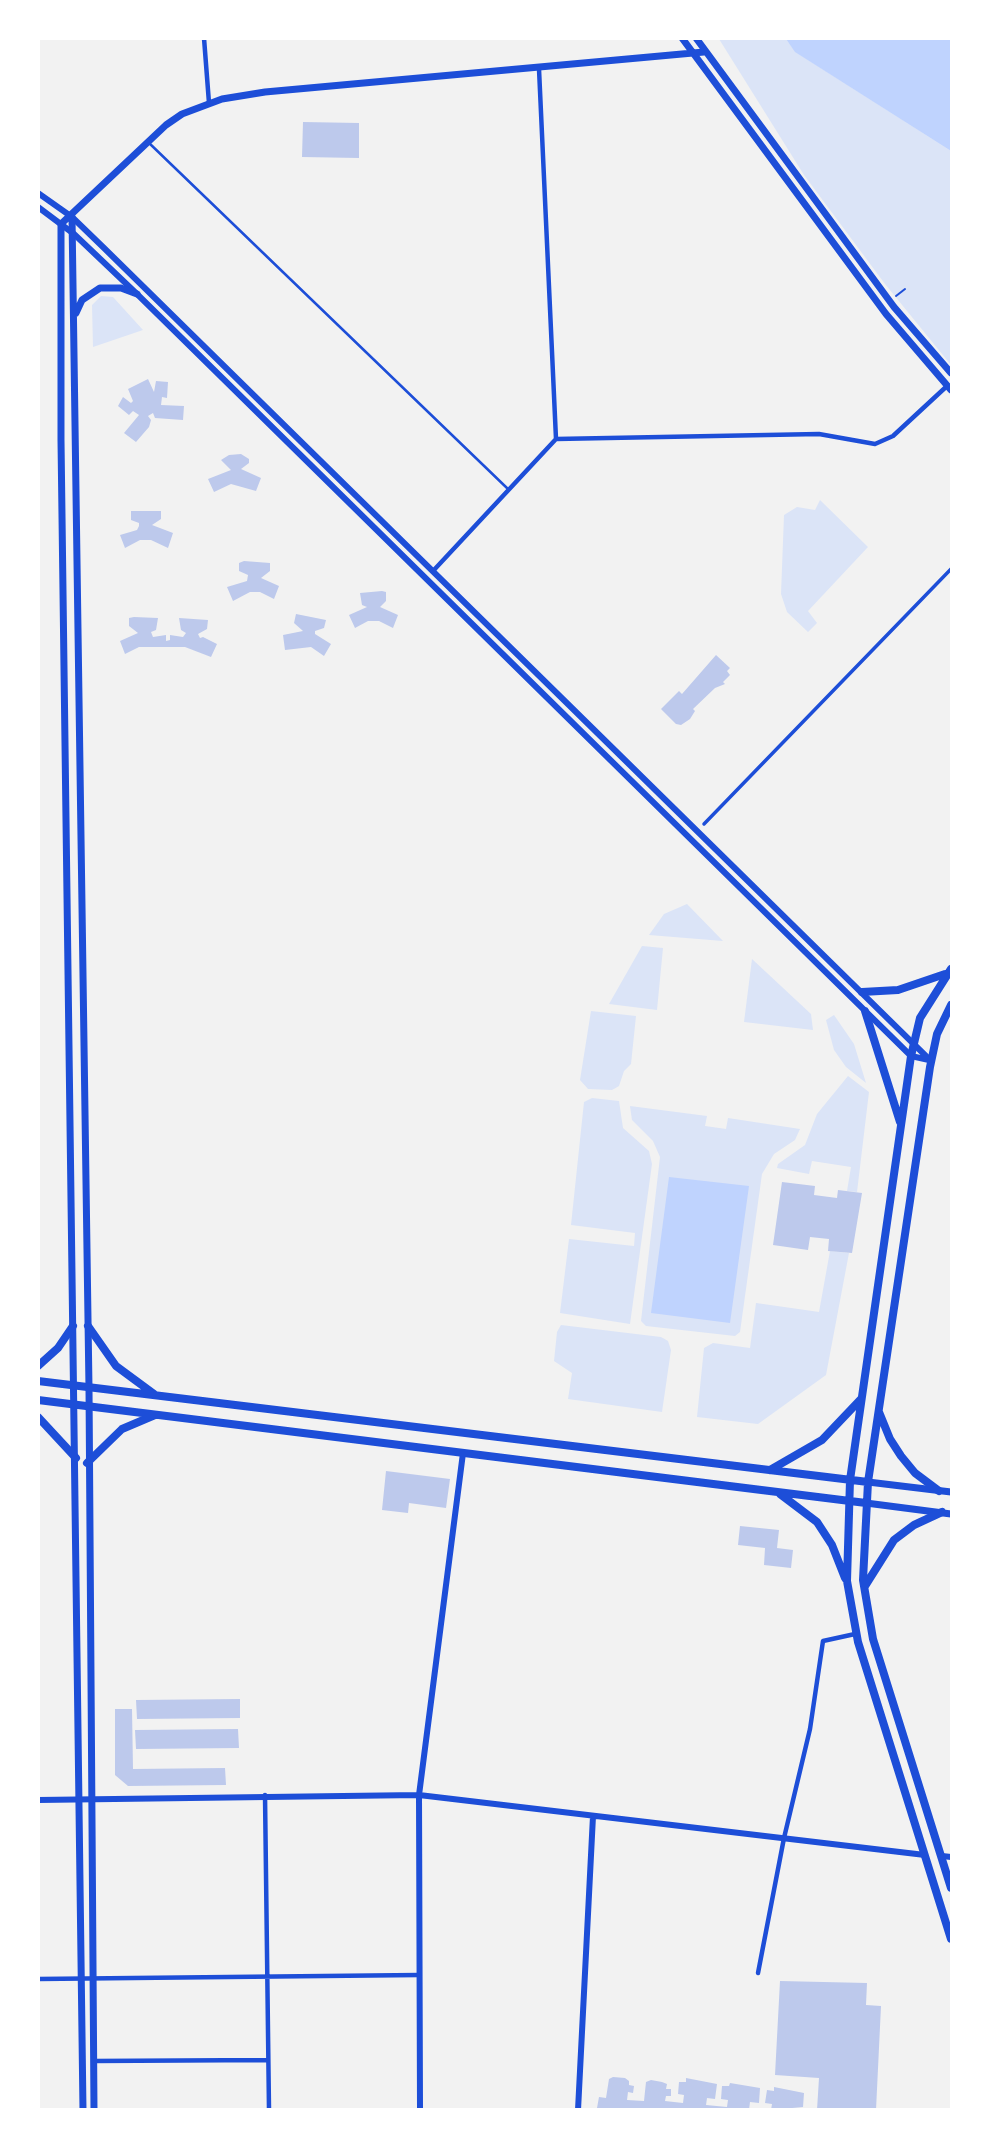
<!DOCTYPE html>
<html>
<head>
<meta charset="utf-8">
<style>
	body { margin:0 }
	#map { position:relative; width:990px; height:2148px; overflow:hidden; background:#f2f2f2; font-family:"Nunito Sans",sans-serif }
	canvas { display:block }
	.frame { position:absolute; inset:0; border:40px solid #fff; pointer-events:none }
</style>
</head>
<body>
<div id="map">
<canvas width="990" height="2148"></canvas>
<div class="frame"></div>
</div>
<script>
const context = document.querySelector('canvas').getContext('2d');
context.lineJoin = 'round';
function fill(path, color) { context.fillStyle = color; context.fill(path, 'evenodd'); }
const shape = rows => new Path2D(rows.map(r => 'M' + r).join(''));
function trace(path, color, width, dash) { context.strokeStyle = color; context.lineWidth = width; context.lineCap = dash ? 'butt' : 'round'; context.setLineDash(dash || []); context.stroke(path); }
fill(shape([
	[719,39,786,39,796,52,951,151,951,365,885,284,804,175],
	[101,296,113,297,143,330,93,347,92,305],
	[820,500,868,547,808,611,817,623,808,632,787,612,781,594,784,515,797,507,815,510],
	[687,904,723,941,649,935,664,914],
	[642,946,663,948,657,1010,609,1004],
	[752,959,811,1014,813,1030,744,1022],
	[591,1011,636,1016,631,1064,624,1071,619,1086,612,1090,588,1089,580,1080],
	[834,1015,854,1044,866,1083,846,1067,834,1050,826,1020],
	[848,1076,869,1092,857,1192,847,1191,851,1167,812,1161,809,1174,777,1168,778,1164,805,1145,817,1114],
	[592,1098,619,1101,623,1128,649,1151,652,1164,630,1324,560,1313,569,1239,634,1246,635,1233,571,1225,584,1102],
	[630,1106,707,1116,705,1126,726,1129,728,1118,800,1129,795,1140,774,1154,762,1174,740,1332,735,1336,646,1326,641,1321,660,1157,653,1141,632,1120],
	[830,1251,849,1253,826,1375,758,1424,697,1417,704,1348,713,1343,750,1348,756,1303,819,1312],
	[561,1325,661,1337,668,1341,671,1350,662,1412,568,1399,572,1373,554,1361,557,1332]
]), '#dbe4f7');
fill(shape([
	[786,39,951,39,951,151,795,52],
	[669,1177,749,1186,730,1323,651,1313]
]), '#bfd3fe');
fill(shape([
	[303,122,359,123,359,158,302,157],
	[148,379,154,392,156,381,168,382,167,398,162,397,161,405,184,406,183,420,155,418,153,413,148,416,151,420,149,427,136,442,124,433,139,415,133,411,129,415,118,406,123,397,131,403,133,401,128,389],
	[241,454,249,459,249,463,241,469,261,478,256,491,231,484,214,492,208,479,231,470,221,460,229,455],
	[131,511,161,511,161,519,152,525,173,533,168,548,151,540,140,540,125,548,120,535,137,530,139,526,139,523,131,520],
	[244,561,270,563,270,571,261,578,279,586,274,599,260,592,250,592,233,601,227,587,247,581,248,575,239,571,239,563],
	[382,591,386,592,386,601,380,607,398,615,393,628,379,621,368,621,355,628,349,615,367,607,362,605,360,593],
	[296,614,326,620,324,628,315,631,315,634,331,644,324,656,311,647,285,650,283,635,303,631,294,623],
	[134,617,158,618,156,630,151,632,153,637,166,635,166,641,170,640,170,635,183,637,186,633,181,630,179,618,208,620,207,629,198,634,200,638,203,637,217,644,211,657,185,647,139,647,125,654,120,641,138,633,129,626,129,618],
	[716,655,730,668,727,671,730,675,723,682,725,684,715,688,693,709,695,711,690,719,681,725,676,724,661,709,679,691,682,694],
	[782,1182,815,1186,814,1195,837,1198,838,1190,862,1193,852,1253,828,1251,829,1239,810,1237,808,1250,773,1245],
	[386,1471,450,1479,446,1508,409,1503,408,1513,382,1510],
	[740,1526,779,1530,777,1548,793,1550,791,1568,764,1565,765,1548,738,1545],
	[240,1699,240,1718,137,1719,136,1700],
	[115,1709,132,1709,133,1769,225,1768,226,1785,128,1786,115,1775],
	[238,1729,239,1748,136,1749,135,1730],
	[780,1981,867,1983,866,2005,881,2006,876,2110,817,2110,819,2078,775,2075],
	[613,2077,625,2078,629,2081,629,2085,634,2086,633,2093,628,2092,627,2100,644,2101,646,2082,651,2080,662,2082,667,2084,666,2089,671,2089,671,2096,666,2096,665,2101,683,2103,684,2095,678,2094,679,2082,686,2082,686,2078,717,2084,715,2099,707,2098,706,2105,727,2107,728,2100,721,2099,722,2086,729,2086,730,2083,760,2088,759,2103,750,2102,749,2110,597,2108,599,2097,606,2098,609,2079],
	[774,2087,804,2093,803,2107,771,2110,772,2104,765,2103,767,2090,774,2091]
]), '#bdc9ec');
trace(shape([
	[896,296,905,289]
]), '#1d4ed8', 2);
trace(shape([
	[148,142,508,489]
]), '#1d4ed8', 2.5);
trace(shape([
	[704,824,951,569]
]), '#1d4ed8', 3.5);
trace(shape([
	[204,38,209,103],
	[539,69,556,439,819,434,875,444,893,436,947,386],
	[433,571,556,439],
	[265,1795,269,2110],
	[758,1973,784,1838,810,1729,823,1641,855,1634],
	[38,1979,419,1975],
	[94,2061,268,2060]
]), '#1d4ed8', 4.5);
trace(shape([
	[38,193,72,217,104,248,931,1061],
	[38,207,74,234,137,294,911,1056,929,1060],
	[38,1800,419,1795,925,1855],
	[942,1856,951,1857],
	[420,2110,419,1795,463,1453],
	[578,2110,593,1816]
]), '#1d4ed8', 6);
trace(shape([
	[682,38,886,314,951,390],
	[696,38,894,307,951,373],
	[72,217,89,1388,94,2110],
	[76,313,82,300,100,288,121,288,137,294],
	[868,1482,951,1492],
	[866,1503,951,1514],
	[83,2110,61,440,61,224,166,125,182,114,222,99,265,92,704,52]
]), '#1d4ed8', 7);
trace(shape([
	[951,969,920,1018,911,1056,850,1480,847,1581,858,1642,951,1939],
	[862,992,898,990,945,974],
	[951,1005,937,1034,930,1067,868,1482,863,1580,873,1639,951,1888],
	[865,1011,900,1122],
	[88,1326,116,1366,154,1394],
	[38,1366,58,1348,73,1326],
	[38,1381,868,1482],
	[38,1400,866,1503],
	[879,1412,890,1439,901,1456,915,1473,939,1491],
	[38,1417,76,1458],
	[87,1463,122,1429,155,1415],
	[770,1470,822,1440,861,1399],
	[780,1494,817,1522,832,1545,845,1578],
	[865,1586,894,1540,914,1525,942,1512]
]), '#1d4ed8', 8);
</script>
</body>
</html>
